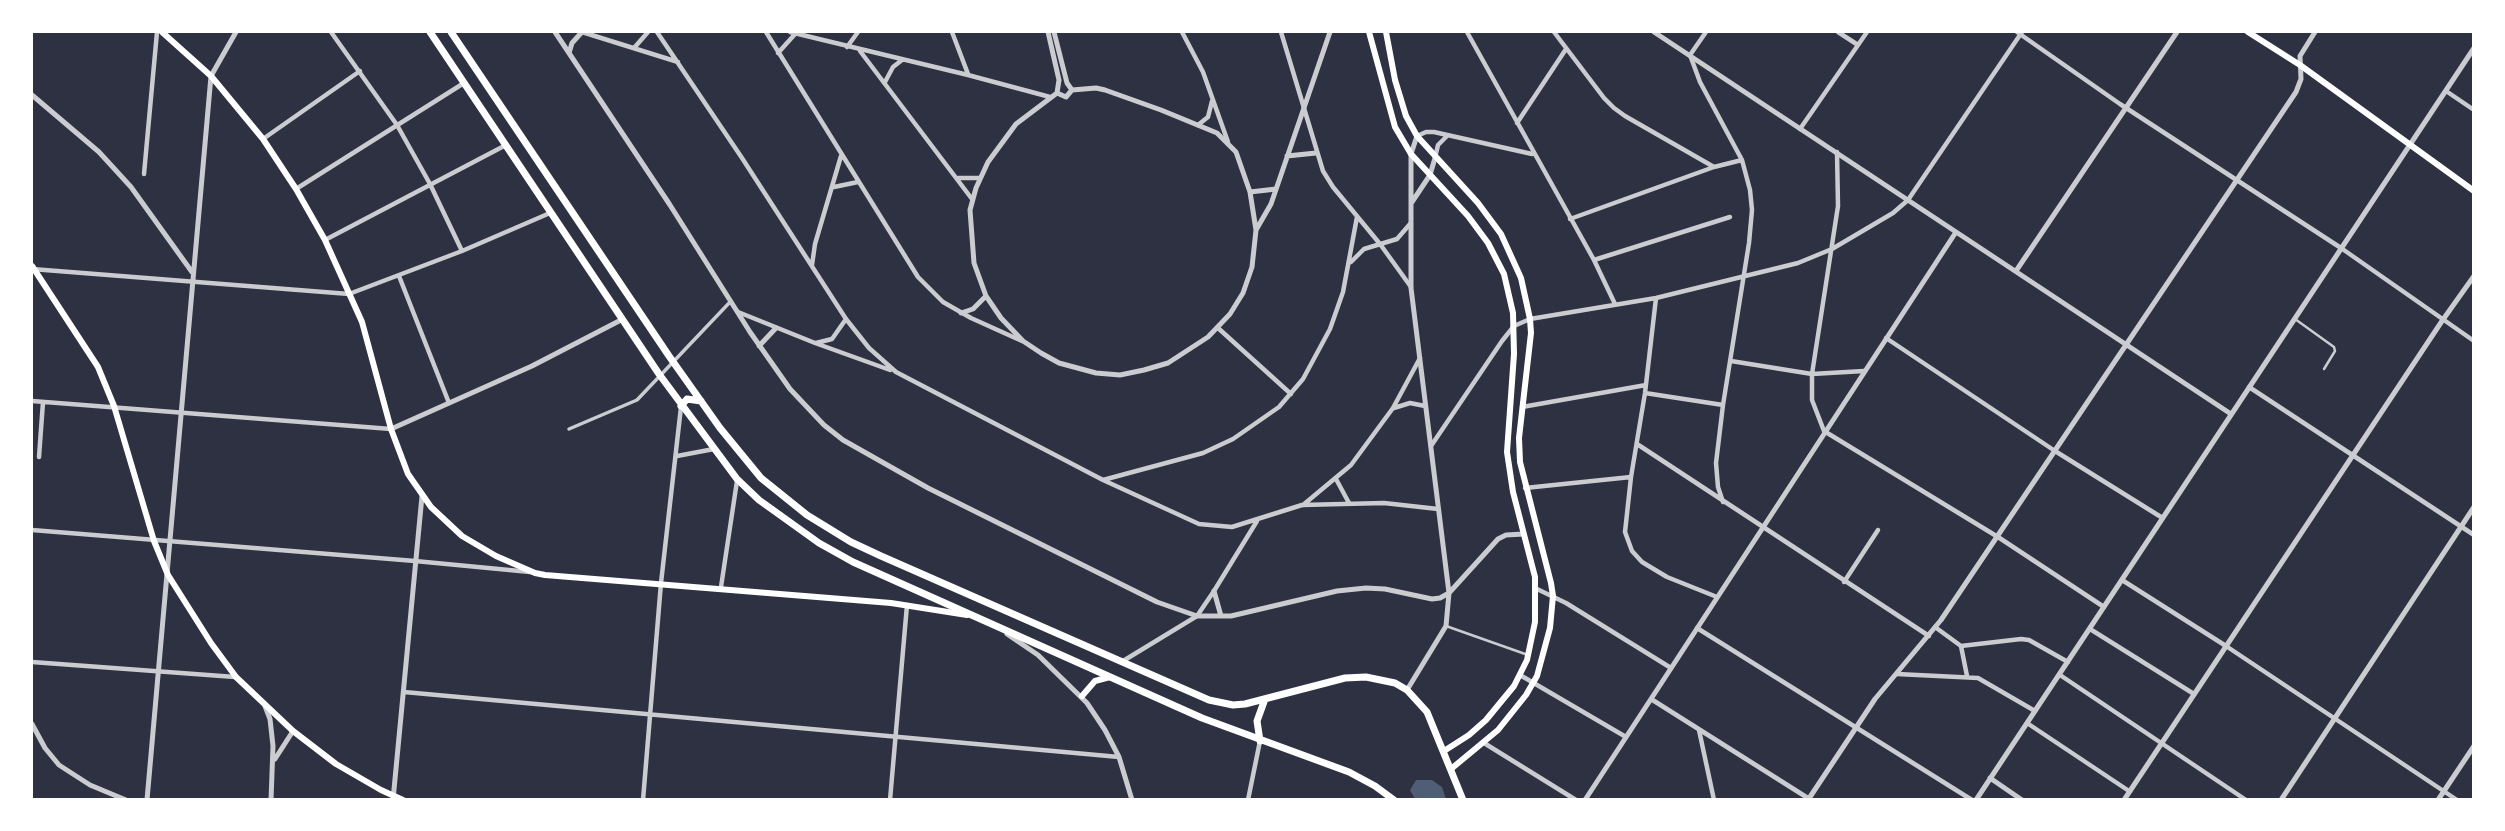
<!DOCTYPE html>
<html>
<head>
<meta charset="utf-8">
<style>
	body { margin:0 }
	#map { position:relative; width:2505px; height:831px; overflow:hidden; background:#2d3142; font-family:Bitter,serif }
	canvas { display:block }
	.frame { position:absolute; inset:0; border:33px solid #fff; pointer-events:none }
</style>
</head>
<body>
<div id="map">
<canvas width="2505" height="831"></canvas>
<div class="frame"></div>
</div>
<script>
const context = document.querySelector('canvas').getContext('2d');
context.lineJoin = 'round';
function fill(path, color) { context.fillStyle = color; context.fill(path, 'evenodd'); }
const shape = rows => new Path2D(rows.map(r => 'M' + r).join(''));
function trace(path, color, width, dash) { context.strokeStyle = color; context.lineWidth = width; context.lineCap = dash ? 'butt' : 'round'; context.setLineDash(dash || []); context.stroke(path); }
fill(shape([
	[1416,780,1432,780,1442,787,1446,799,1415,799,1410,790]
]), '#4f5d75');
trace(shape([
	[2295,319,2334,347,2335,351,2324,369],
	[1446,626,1528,655]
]), '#caccd0', 2.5);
trace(shape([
	[569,429,637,400,731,301]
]), '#caccd0', 3.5);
trace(shape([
	[331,32,397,125,430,184,462,251],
	[582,32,678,62],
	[657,32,742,158,846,319,869,348,896,372,1103,480,1199,524,1232,527,1302,505,1384,503,1438,509],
	[766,32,918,277,943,302,971,318,1022,341],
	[790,32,968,75,1050,97],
	[952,32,968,74],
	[1182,32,1203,72,1228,142],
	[1281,32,1323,171,1333,187,1380,244,1411,287],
	[1467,32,1594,260,1615,304],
	[1554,32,1604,98,1614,108,1625,116,1714,167],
	[1706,32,1690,55,1700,82,1742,160,1750,190,1752,210,1749,243,1723,405,1716,463,1718,487,1723,502],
	[1838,32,1858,45],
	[2017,32,2120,104,2341,248,2474,341],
	[847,47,858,32],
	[634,48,648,32],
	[860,51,972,199],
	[778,53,796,33],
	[885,82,893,67,902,60],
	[2446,91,2474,110],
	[1517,123,1566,49],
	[1198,125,1208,117,1212,101],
	[1800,129,1867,32],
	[1417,136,1426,132,1434,132,1532,154],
	[263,139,360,71],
	[1837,152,1838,206,1812,374,1812,400,1824,431,1998,537,2104,607],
	[1435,158,1438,145,1447,136],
	[144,174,157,32],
	[958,178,980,178],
	[834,187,858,182],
	[296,189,464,83],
	[1570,219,1714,167,1742,160],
	[325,240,506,145],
	[1594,260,1730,217],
	[1351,262,1364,249,1397,239,1410,224],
	[812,265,815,244,841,156],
	[32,269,349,294,462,251,550,213],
	[399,276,449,403],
	[1656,298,1645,393,1631,477,1625,532,1632,551,1642,562,1667,577,1717,597],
	[738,312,815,343,890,370],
	[1218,328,1291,394],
	[1886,338,2055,451,2161,517],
	[816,343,832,339,846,319],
	[1731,361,1812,374,1864,371],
	[2249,387,2474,535],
	[1645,393,1723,405],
	[32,401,391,429],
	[1522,407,1646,385],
	[1394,408,1410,403,1425,406],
	[1637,444,1929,636],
	[1431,446,1502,341,1514,326,1530,319,1656,298,1798,263,1832,249,1893,213,1908,200,2022,32],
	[677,456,714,449],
	[39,457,43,402],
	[1336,479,1349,503],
	[1103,480,1203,453,1233,439,1279,407,1303,379,1330,329,1343,292,1357,217],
	[1525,488,1631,477],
	[1303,505,1351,465,1393,408,1420,358],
	[32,530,415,561,530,572],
	[2122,580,2226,646,2457,800],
	[1844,582,1878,530],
	[721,587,737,481],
	[1537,589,1566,603,1671,668],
	[1935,627,1961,646,2021,639,2029,640,2068,662],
	[1697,628,1972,800],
	[2090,629,2194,694],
	[1961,646,1967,676],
	[1123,661,1197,616,1214,591,1257,521],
	[32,662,235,677],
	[1897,674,1978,678,2035,711],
	[1520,675,1626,737],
	[2060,675,2246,800],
	[404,692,1119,757],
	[2027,723,2129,791],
	[1699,730,1714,800],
	[1484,743,1576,800],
	[643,800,661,583,681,407],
	[890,800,907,605],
	[1248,800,1260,741]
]), '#caccd0', 4.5);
trace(shape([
	[555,32,670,205,750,332,790,389,824,425,843,440,928,488,1157,602,1197,616,1231,616,1337,591,1366,588,1385,589,1432,599,1440,598,1449,593,1498,539,1506,535,1524,534],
	[1048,32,1059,80,1057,93,1066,97,1072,90],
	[1054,32,1067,83,1072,90],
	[1654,32,2231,414],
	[569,53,572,43,582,32],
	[1057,93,1016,124,988,162,976,188,970,210,974,263,986,296,1001,318,1023,341,1041,353,1059,363,1096,373,1120,375,1144,370,1168,363,1208,337,1230,314,1243,293,1252,267,1256,230,1250,192,1236,152,1217,133,1161,110,1105,90,1096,88,1072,90],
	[32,95,99,152,131,187,192,272],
	[1287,156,1316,153],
	[1250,192,1276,189],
	[1412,202,1430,175,1435,158],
	[1256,230,1271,204,1330,32],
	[2016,271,2177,32],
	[961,313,973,309,986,296],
	[759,346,776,328],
	[391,429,532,366,621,320],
	[1214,591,1221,616],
	[1007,634,1038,655,1087,703,1105,730,1119,757,1132,800],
	[1407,690,1446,626,1449,593,1411,288,1411,154,1417,136],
	[1651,699,1811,800],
	[265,706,270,719,273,746,271,800],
	[32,724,45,748,59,765,90,785,126,800],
	[275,759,293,731],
	[1990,778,2022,800],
	[147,800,211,76,236,32],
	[393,800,422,496],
	[1585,800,1956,232],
	[1808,800,1875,699,1941,620,2296,92,2301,79,2300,56,2315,32],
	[1976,800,2474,48],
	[2124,800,2442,321,2474,276],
	[2281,800,2474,507],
	[2438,800,2474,746]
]), '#caccd0', 5);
trace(shape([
	[162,32,211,76,263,139,296,189,325,240,362,322,391,429,408,474,431,507,462,536,496,556,535,573,545,575,891,603,967,615],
	[1369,32,1395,127,1411,154,1468,216,1488,243,1504,274,1513,313,1514,354,1507,452,1513,492,1535,577,1535,622,1527,660,1514,686,1486,720,1469,735,1444,751],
	[1386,32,1395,80,1406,116,1417,136,1478,203,1501,234,1521,278,1530,319,1531,333,1519,438,1520,462,1551,583,1553,596,1550,628,1537,676,1526,695,1498,730,1451,769],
	[2248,32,2300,65,2474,191],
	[32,266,98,367,114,406,154,541,168,575,211,643,236,677,293,731,336,764,381,790,403,800],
	[1082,696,1095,681,1110,677]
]), '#fff', 6);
trace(shape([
	[430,32,659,374,737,479,759,500,819,543,853,562,1202,718,1349,772,1375,786,1394,800],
	[451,32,669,356,720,428,761,478,807,515,851,542,881,556,1209,700,1233,705,1245,704,1345,678,1366,677,1395,683,1407,690,1427,712,1463,800],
	[681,406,687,399,701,401],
	[1260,741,1257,721,1265,699]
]), '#fff', 7);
</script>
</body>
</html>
